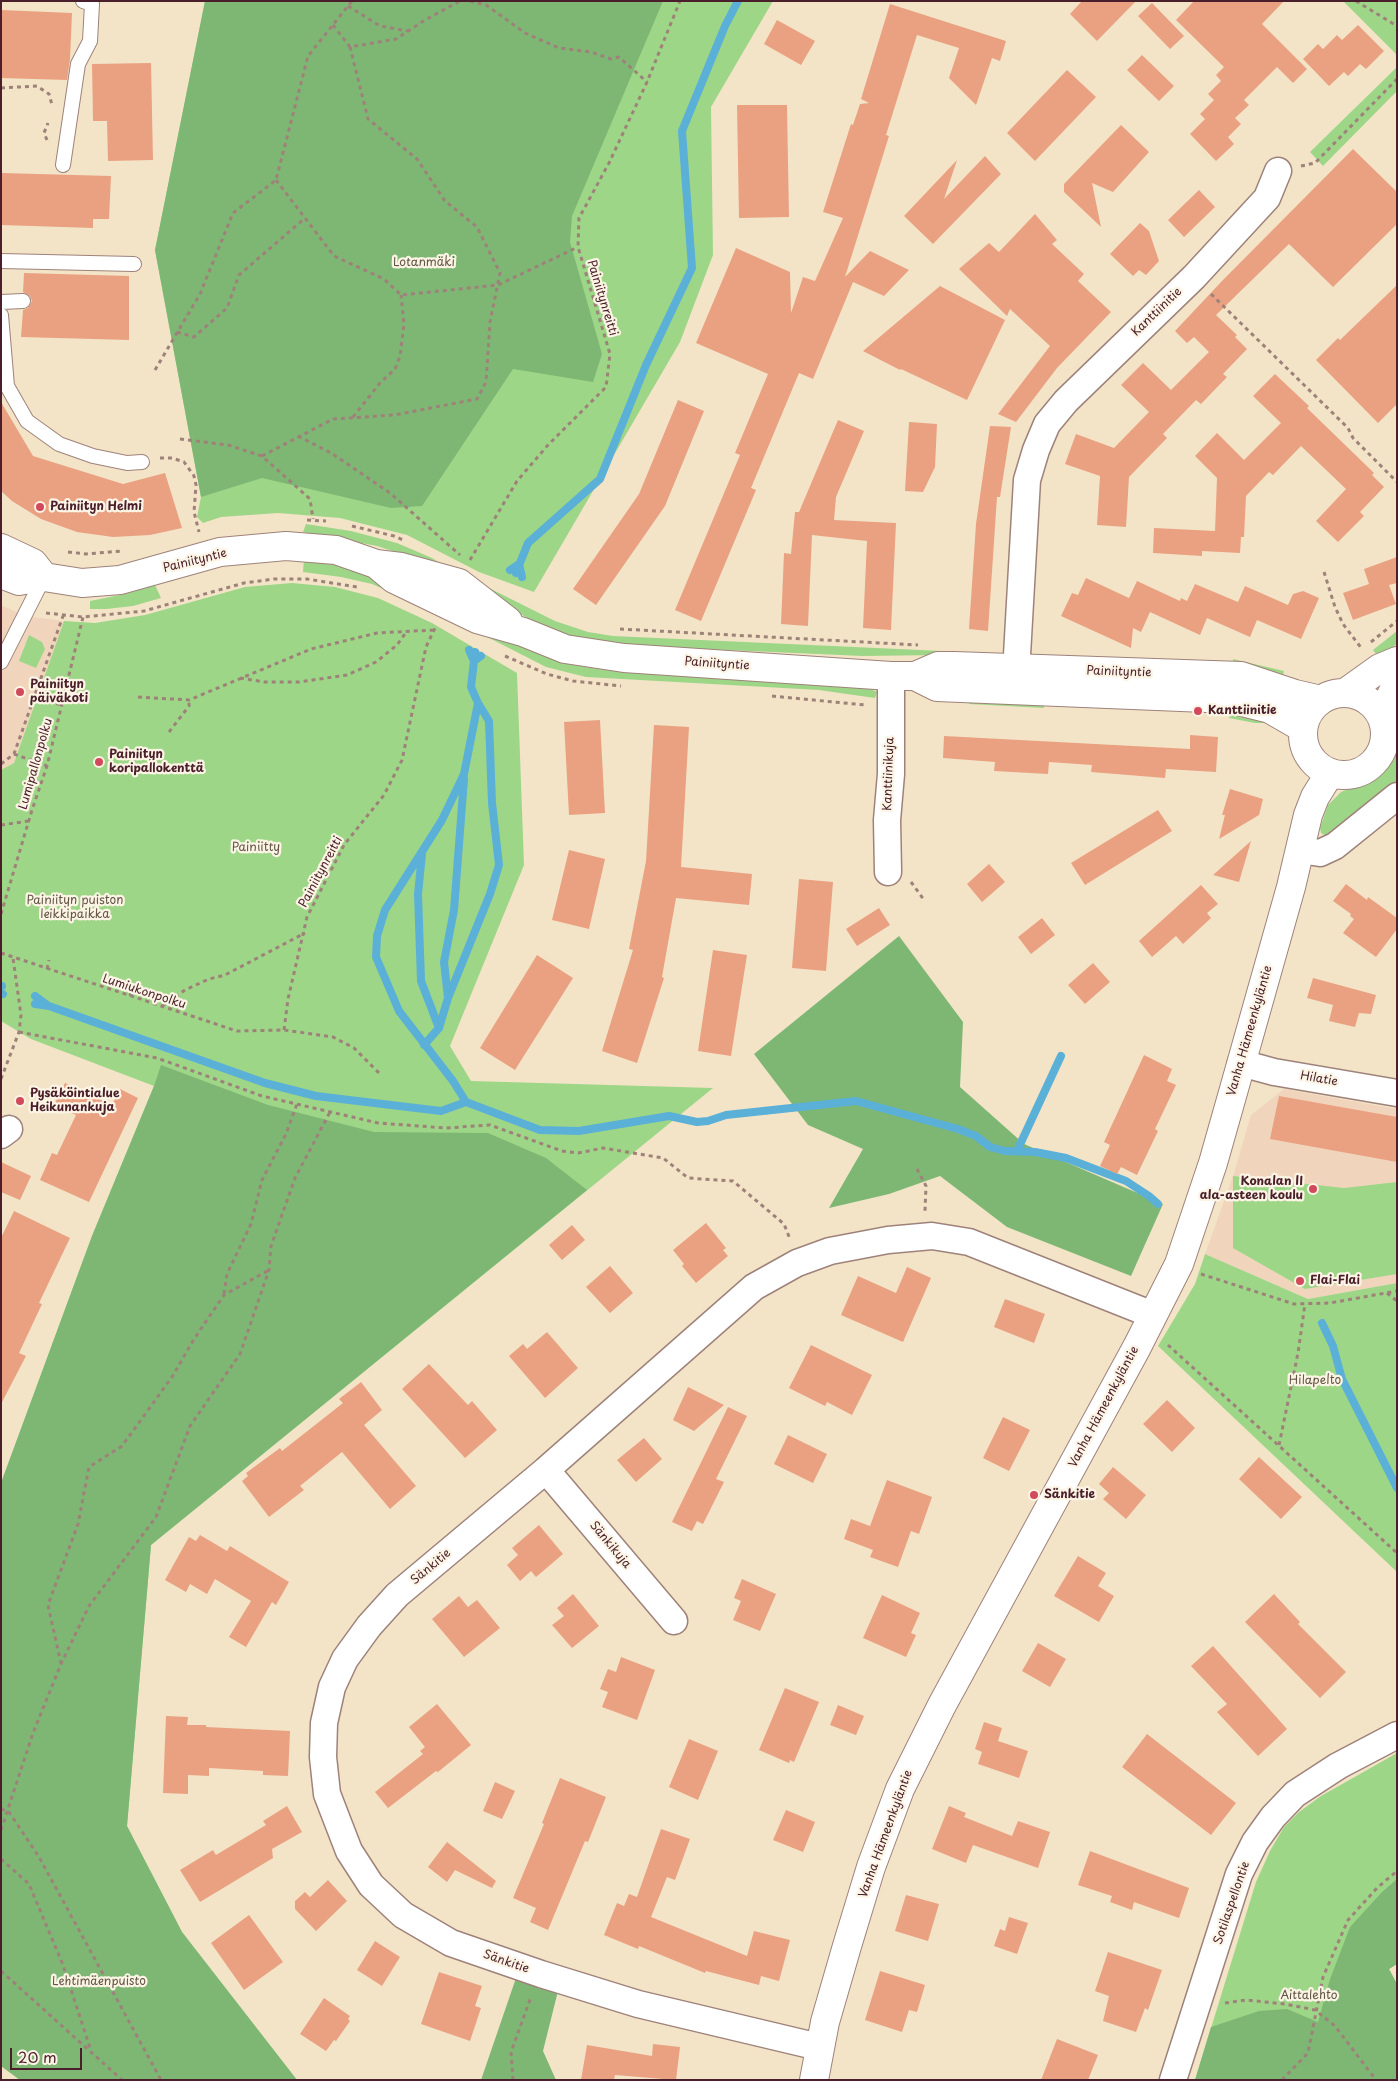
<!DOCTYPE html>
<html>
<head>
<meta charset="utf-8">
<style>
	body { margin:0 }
	#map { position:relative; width:1398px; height:2081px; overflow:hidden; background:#f3e4c8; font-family:"Playpen Sans",sans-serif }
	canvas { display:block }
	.frame { position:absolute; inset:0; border:2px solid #4a1f2b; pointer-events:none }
	.scale { position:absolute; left:10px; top:2048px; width:72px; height:22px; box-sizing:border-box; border:2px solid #4a1f2b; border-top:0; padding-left:6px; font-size:15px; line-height:18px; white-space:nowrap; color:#4a1f2b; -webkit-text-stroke:4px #fcf5e5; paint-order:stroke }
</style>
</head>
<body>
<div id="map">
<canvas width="1398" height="2081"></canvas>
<div class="frame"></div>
<div class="scale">20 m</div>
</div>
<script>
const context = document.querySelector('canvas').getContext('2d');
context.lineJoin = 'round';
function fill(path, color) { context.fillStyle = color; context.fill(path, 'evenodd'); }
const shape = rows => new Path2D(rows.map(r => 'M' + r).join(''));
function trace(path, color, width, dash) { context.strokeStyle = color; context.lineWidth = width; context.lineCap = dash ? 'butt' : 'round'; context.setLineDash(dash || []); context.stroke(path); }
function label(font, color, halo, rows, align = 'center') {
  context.font = font + ' "Playpen Sans",sans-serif'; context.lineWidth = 4.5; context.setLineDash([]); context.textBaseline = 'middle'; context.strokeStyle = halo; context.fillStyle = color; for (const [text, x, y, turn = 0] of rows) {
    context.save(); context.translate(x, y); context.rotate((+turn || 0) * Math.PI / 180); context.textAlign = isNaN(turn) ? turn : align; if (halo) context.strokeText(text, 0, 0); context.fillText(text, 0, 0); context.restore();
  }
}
fill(shape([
	[1,605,26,616,64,621,14,763,1,770],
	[1284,1089,1397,1109,1397,1283,1308,1299,1205,1254,1233,1176,1251,1115]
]), '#f0d5bc');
fill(shape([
	[205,1,773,1,711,107,713,255,680,342,534,592,479,572,407,535,340,518,278,513,221,517,203,523,197,517,201,497,155,250],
	[1343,1,1397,1,1397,55],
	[1397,67,1397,91,1323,166,1310,152],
	[306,524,351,531,397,543,432,558,449,569,377,546,303,532],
	[304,559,349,565,429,609,372,584,341,577,303,572],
	[292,583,335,587,378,598,432,623,517,673,524,865,450,1046,471,1081,713,1088,151,1545,127,1826,182,1932,297,2080,20,2080,1,2066,1,1483,92,1236,154,1086,31,1039,1,1021,1,770,14,763,64,621,95,623,145,615,245,587],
	[479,583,555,621,588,632,613,636,942,651,942,655,863,656,612,645,573,639,533,622,477,585],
	[155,585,161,598,133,606,106,609,90,609,90,601,125,594],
	[457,619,549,658,569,664,604,670,673,674,855,681,877,692,875,698,819,690,586,677,546,667,456,621],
	[1397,631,1397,644,1378,657,1373,650],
	[29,635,42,642,45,649,36,668,19,661],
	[1233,659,1284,671,1282,681,1233,669],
	[970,696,1044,698,1044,708,969,704],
	[1230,708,1269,723,1255,723,1229,718],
	[1397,746,1397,784,1326,836,1321,833,1320,828,1328,805,1341,792,1372,779,1387,768],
	[1233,1176,1344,1188,1397,1182,1397,1274,1305,1289,1233,1248],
	[1205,1254,1308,1299,1397,1283,1397,1572,1158,1346,1195,1284],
	[1397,1753,1397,1964,1389,1969,1397,1984,1397,2080,1195,2080,1256,1882,1270,1851,1284,1827,1299,1812,1321,1796]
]), '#9ed688');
fill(shape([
	[205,1,663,1,572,216,570,242,602,354,593,382,513,369,422,506,391,508,262,478,201,497,155,250],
	[899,936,963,1022,960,1087,1024,1144,1163,1204,1131,1276,1007,1227,940,1176,889,1194,829,1208,863,1149,808,1125,754,1054],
	[161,1065,268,1105,374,1132,488,1133,546,1158,587,1190,151,1545,127,1826,182,1932,297,2080,20,2080,1,2066,1,1483,92,1236,154,1086],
	[1397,1879,1397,1964,1389,1969,1397,1984,1397,2080,1195,2080,1211,2027,1259,2011,1287,2009,1318,2022,1330,1979,1350,1927,1382,1892],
	[516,1978,558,1991,543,2051,556,2080,481,2080]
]), '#7eb774');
trace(shape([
	[510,570,519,564,522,577],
	[516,573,528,543,600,479,646,365,692,268,682,131,725,26,738,1],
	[469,650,474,661,481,656],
	[475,652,471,687,478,703,464,774,442,820,385,910,377,936,376,957,399,1011,453,1081,466,1102,540,1130,579,1131,669,1116,697,1122,708,1121,726,1115,856,1101,958,1129,976,1136,990,1147,1005,1151,1035,1152,1066,1158,1126,1181,1149,1196,1158,1204],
	[422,854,418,894,421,981,439,1028],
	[1,986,2,986],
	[1,993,3,994],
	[35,996,47,1005],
	[448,998,490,894,499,865,492,803,489,721,478,703],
	[35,1004,49,1006,265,1083,316,1096,441,1111,466,1102],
	[424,1045,439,1028,448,998,444,962,454,910,464,779],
	[1017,1151,1061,1056],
	[1322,1323,1333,1346,1342,1379,1397,1488]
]), '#5bb0d7', 8);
fill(shape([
	[1082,1,1136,1,1097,41,1070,14],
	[1194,1,1284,1,1262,24,1307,69,1293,83,1277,67,1244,100,1249,105,1235,118,1241,124,1228,137,1234,144,1216,161,1190,134,1205,119,1200,114,1214,100,1208,94,1221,81,1216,75,1224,67,1176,20],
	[1152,3,1184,36,1170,49,1138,16],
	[890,4,1006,41,1000,61,992,58,976,105,949,78,959,48,917,35,886,135,889,136,845,277,870,251,909,270,884,296,853,282,813,379,799,373,751,488,756,490,701,621,675,610,740,455,735,453,768,374,696,343,736,248,790,272,791,313,803,277,815,281,843,218,823,212,851,124,853,125,860,104,869,103,861,99],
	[1,10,72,13,70,59,67,80,1,78],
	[777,20,815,41,801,65,764,44],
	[1358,25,1384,51,1366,69,1360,64,1348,76,1344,72,1329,86,1303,59,1318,44,1323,49,1337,35,1342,40],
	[1142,55,1174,86,1159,101,1127,70],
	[151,63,153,160,108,161,107,121,93,121,92,64],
	[1067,70,1096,97,1035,161,1007,133],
	[737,105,787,105,789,217,739,218],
	[1121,125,1149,152,1113,192,1092,183,1101,227,1064,192,1064,184],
	[1353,149,1397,192,1397,224,1333,287,1289,244,1216,315,1237,335,1235,337,1247,349,1223,374,1227,377,1201,404,1196,400,1163,434,1167,438,1129,477,1126,527,1097,525,1100,476,1065,464,1076,434,1114,448,1149,412,1121,385,1143,363,1171,390,1209,352,1194,337,1187,343,1175,331,1222,281],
	[985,156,1001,174,933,244,904,216,957,160,944,199],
	[1,173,111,176,109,219,93,219,93,228,1,225],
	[1199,190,1215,207,1184,237,1168,220],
	[1035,214,1057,240,1052,244,1084,274,1078,281,1111,312,1057,368,1016,422,998,414,1050,346,1010,309,1007,316,959,269,989,243,999,252],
	[1140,223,1149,231,1159,261,1146,275,1139,270,1133,276,1110,254],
	[24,273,129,276,129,340,21,337,23,310,28,308,32,301,30,296,23,292],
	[1397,285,1397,404,1378,423,1316,360,1338,338,1340,340],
	[940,286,1005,320,967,400,901,369,900,370,863,351],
	[1275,374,1309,406,1307,408,1374,473,1372,475,1384,487,1360,512,1364,516,1338,542,1316,521,1346,489,1301,446,1273,475,1269,472,1246,496,1244,537,1241,537,1240,553,1202,551,1202,556,1153,553,1154,528,1215,531,1217,478,1195,456,1217,433,1244,460,1281,423,1253,396],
	[678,400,704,411,665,506,596,605,573,589,639,494],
	[1,402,33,456,123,484,165,473,182,528,150,535,113,537,77,532,41,519,12,501,1,491],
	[838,420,864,431,836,497,834,520,896,523,891,630,863,628,867,541,812,535,808,626,781,624,784,553,791,554,795,512,799,512],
	[909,422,937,424,935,467,923,492,905,491],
	[990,426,1011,427,1000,497,997,497,988,631,969,629,976,524],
	[1397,557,1397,583,1389,585,1396,604,1353,620,1343,593,1369,584,1364,569],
	[1086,578,1129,598,1137,581,1180,601,1181,598,1187,601,1195,584,1238,602,1245,586,1288,605,1293,594,1303,591,1319,598,1301,639,1257,620,1250,637,1207,618,1200,635,1150,612,1141,632,1133,628,1131,648,1061,616,1072,593,1078,595],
	[600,720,605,813,569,815,564,722],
	[654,725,689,727,681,867,752,874,749,905,676,898,662,977,664,978,637,1063,602,1051,633,950,629,949,646,861],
	[1190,735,1218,737,1216,772,1166,769,1165,778,1091,772,1092,765,1049,762,1048,774,994,771,995,762,943,758,944,736,1190,749],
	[1230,789,1263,799,1259,815,1219,839,1225,815,1222,815],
	[1158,810,1172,831,1085,885,1071,863],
	[1251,841,1239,882,1213,875],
	[569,850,605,859,589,929,552,920],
	[989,864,1005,882,982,902,967,884],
	[799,879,833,882,826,971,792,968],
	[1346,884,1367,900,1368,897,1397,918,1397,929,1376,957,1343,933,1354,919,1350,916,1351,914,1333,901],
	[1201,885,1218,904,1207,913,1211,918,1183,944,1176,936,1152,957,1139,941],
	[879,908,890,925,857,946,846,929],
	[1042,918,1055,935,1031,954,1018,937],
	[713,950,747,955,731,1056,698,1051],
	[537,955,573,978,515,1070,480,1048],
	[1093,963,1110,982,1085,1004,1068,985],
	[1313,978,1376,995,1371,1014,1359,1013,1355,1027,1329,1021,1333,1005,1307,998],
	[1144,1055,1172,1069,1167,1081,1176,1085,1155,1129,1158,1131,1137,1175,1121,1167,1117,1174,1100,1166,1110,1145,1104,1142],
	[65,1083,112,1105,120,1089,138,1098,89,1202,40,1180,52,1153,57,1155,76,1115,54,1105],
	[1279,1096,1397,1117,1397,1162,1270,1139],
	[1,1162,31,1176,20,1200,1,1192],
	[14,1211,70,1238,39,1303,42,1304,19,1353,26,1356,1,1404,1,1238],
	[706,1223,726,1248,723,1250,728,1256,696,1283,682,1266,684,1264,673,1250],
	[572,1225,585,1240,562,1260,549,1245],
	[610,1266,633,1293,610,1313,586,1287],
	[907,1267,931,1278,903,1342,841,1315,858,1276,896,1293],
	[1005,1299,1045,1314,1034,1343,994,1327],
	[547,1332,578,1368,545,1398,509,1356,523,1344,527,1349],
	[811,1345,872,1375,852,1415,827,1402,825,1406,789,1388],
	[429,1364,468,1405,472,1401,497,1430,465,1458,402,1389],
	[361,1382,382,1410,364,1425,416,1486,390,1509,342,1452,300,1486,304,1490,269,1517,242,1481,248,1476,246,1473,280,1448,282,1451,343,1403,339,1399],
	[688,1387,724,1405,694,1431,673,1420],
	[1167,1400,1195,1428,1172,1452,1143,1424],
	[728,1407,747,1416,716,1479,724,1482,703,1524,697,1521,692,1531,672,1522],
	[1003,1417,1030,1430,1009,1471,983,1458],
	[788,1435,827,1454,813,1483,774,1464],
	[644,1438,662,1459,636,1482,617,1460],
	[1259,1457,1302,1497,1281,1519,1239,1479],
	[1113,1467,1146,1495,1126,1519,1103,1499,1109,1493,1099,1484],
	[887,1480,932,1497,919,1534,911,1531,898,1567,870,1557,873,1550,844,1539,851,1519,870,1526],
	[539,1525,563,1554,536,1577,531,1571,520,1581,507,1565,518,1555,512,1548],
	[200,1535,227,1551,230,1546,289,1582,276,1605,272,1602,246,1647,229,1637,251,1601,215,1579,207,1594,190,1584,186,1592,165,1580,189,1537,196,1541],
	[1078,1556,1106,1573,1098,1586,1114,1596,1099,1622,1054,1596],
	[742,1579,776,1594,760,1631,733,1620,741,1601,734,1598],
	[573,1594,599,1626,572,1648,552,1625,564,1616,557,1608],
	[1274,1594,1300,1622,1298,1624,1346,1672,1320,1698,1245,1622],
	[882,1595,920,1613,911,1633,916,1635,906,1657,863,1638],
	[459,1596,468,1607,477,1600,500,1628,464,1657,432,1619],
	[1038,1643,1066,1659,1050,1687,1022,1671],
	[1213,1646,1287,1729,1258,1756,1217,1712,1227,1704,1191,1666],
	[621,1657,655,1670,637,1720,602,1707,608,1692,600,1689,608,1669,616,1672],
	[785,1688,819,1702,794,1762,790,1760,789,1763,759,1750],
	[437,1704,471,1745,438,1772,436,1771,388,1808,375,1792,423,1754,420,1751,425,1747,409,1727],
	[838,1705,864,1716,856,1735,830,1725],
	[166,1716,188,1717,187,1725,206,1725,206,1727,290,1731,288,1776,263,1775,263,1771,209,1768,209,1776,188,1775,188,1794,163,1793],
	[984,1722,1002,1728,998,1741,1028,1751,1019,1778,978,1764,982,1752,975,1749],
	[1147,1734,1236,1803,1211,1835,1122,1767],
	[689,1739,718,1751,698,1800,669,1787],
	[560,1778,606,1797,588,1842,585,1841,548,1930,530,1922,536,1908,513,1898,544,1824,542,1823],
	[495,1782,515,1791,502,1819,483,1811],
	[287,1806,302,1832,272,1849,273,1858,200,1902,180,1870,213,1850,216,1855,266,1825,263,1821],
	[949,1806,966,1813,964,1817,1012,1836,1018,1821,1050,1832,1038,1868,973,1845,966,1863,932,1849],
	[786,1810,815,1822,803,1852,773,1840],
	[661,1829,690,1839,675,1880,667,1877,651,1917,747,1956,754,1931,790,1940,779,1981,761,1976,759,1985,706,1971,705,1973,639,1946,638,1949,604,1935,617,1903,624,1906,629,1894,637,1897],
	[447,1842,496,1881,492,1888,455,1870,447,1882,428,1867],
	[1090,1851,1189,1888,1179,1918,1134,1902,1132,1910,1110,1902,1112,1896,1078,1885],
	[328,1880,347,1901,316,1931,295,1909,295,1901,305,1892,310,1897],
	[906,1895,939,1904,928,1941,895,1931],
	[249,1915,283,1962,244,1990,211,1943],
	[1009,1917,1028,1923,1017,1954,994,1946,1000,1929,1005,1931],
	[375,1941,400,1957,382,1986,357,1970],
	[1108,1952,1162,1970,1148,2010,1145,2008,1136,2032,1103,2021,1109,1996,1095,1991],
	[880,1971,925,1985,917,2012,909,2010,902,2032,865,2020],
	[439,1972,482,1986,475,2006,481,2008,470,2041,421,2024],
	[324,1998,350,2016,348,2019,350,2021,336,2041,334,2040,326,2051,300,2034],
	[1057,2039,1098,2055,1088,2080,1041,2080],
	[653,2044,680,2047,676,2080,615,2075,614,2080,581,2080,587,2045,652,2056]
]), '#eaa181');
const service = shape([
	[63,165,78,64,90,41,92,4,83,1],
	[1,261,134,264],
	[1,302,23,301],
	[1,315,7,386,27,421,59,444,93,456,127,463,142,462],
	[1,662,44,577]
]);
const minor = shape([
	[1015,690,1027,480,1036,450,1047,424,1066,401,1194,277,1267,198,1278,171],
	[1300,850,1320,853,1335,846,1397,796],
	[888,872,887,820,891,774,891,676],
	[1241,1063,1274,1072,1397,1093],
	[1,1135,9,1129],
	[546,1470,674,1621],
	[819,2047,638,2004,541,1974,451,1943,403,1915,371,1885,349,1851,327,1794,323,1757,324,1723,332,1687,345,1659,369,1626,397,1595,546,1470,754,1287,797,1263,830,1251,888,1240,932,1236,969,1242,1153,1315],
	[1173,2080,1239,1874,1255,1842,1273,1817,1295,1794,1338,1766,1397,1735]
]);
const tertiary = shape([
	[1,548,33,563,44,577],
	[376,564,394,579,477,619,523,632,565,649,624,658,891,676,915,676,938,666,954,666,1241,676,1295,694,1321,700],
	[1,574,19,581,44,577,82,583,120,580,220,552,286,546,336,550,376,564,401,567,459,583,508,621],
	[915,676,937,687,1230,699,1270,709,1303,728],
	[1345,693,1380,668,1397,661],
	'1303 734a41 41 0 1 1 82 0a41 41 0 1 1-82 0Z',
	[1381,716,1397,683],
	[814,2080,825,2022,847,1946,871,1867,900,1789,942,1705,1137,1347,1179,1264,1213,1163,1234,1089,1291,887,1308,815,1315,797,1330,773]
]);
trace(service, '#9e827a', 16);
trace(minor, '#9e827a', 29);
trace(tertiary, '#9e827a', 30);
trace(shape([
	[470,1,486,5,525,33,559,48,591,52,611,59,619,57,647,82],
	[1356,1,1397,26],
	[348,6,380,26,408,31],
	[333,25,350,47,396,39,425,20,460,1],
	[1,88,37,86,49,94,52,105],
	[47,140,44,133,48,123],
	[1301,166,1315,163,1397,79],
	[276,180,334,256,384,279,401,295,498,285,578,247],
	[1211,294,1348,428,1353,438,1397,482],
	[177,332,194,337,227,308,239,275,304,219],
	[155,370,200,294,233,213,276,180,308,56,352,1],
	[353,417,380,383,395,369,400,356,404,324,401,295],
	[298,436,331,453,390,493,460,555],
	[180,439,228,445,262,456,310,499,313,519],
	[262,456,333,419,394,415,477,399,486,382,490,322,500,273,477,227,445,201,417,159,368,119,350,47],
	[160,458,172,458,184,462,194,476,196,485,194,512,199,532],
	[307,520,326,521],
	[352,526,394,536,403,540],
	[68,552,86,554,122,551],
	[470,560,517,481,548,445,606,387,610,354,578,247,579,218,609,163,647,82,680,1],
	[1324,572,1335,607,1343,624,1362,649],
	[46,613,83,617,144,611,244,583,274,579,307,579,357,587],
	[620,629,918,645],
	[1371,642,1397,621],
	[505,656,547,674,573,681,621,686],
	[240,678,265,682,299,682,347,675,376,662,397,645,407,631],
	[772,696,865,705],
	[138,697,189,700,311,649,377,633,434,630],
	[33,698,62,705],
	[169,732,189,706,189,700],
	[14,754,47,766],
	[1,764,14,754,63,616],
	[1,825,29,821],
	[911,882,924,900],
	[1,914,32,810,47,766,83,617],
	[1,953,237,1031,284,1030,333,1037,354,1048,381,1075],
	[47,969,49,960],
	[130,996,135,981],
	[162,1006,185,990,209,979,225,975,305,933],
	[284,1030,288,999,307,917,344,845,384,795,402,760,426,647,435,628],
	[19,1032,157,1058,262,1096,378,1123,446,1128,490,1125,562,1151,578,1153,603,1148,663,1158,688,1178,733,1181,784,1224,790,1239],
	[1,1079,19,1032,21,1015,13,958],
	[917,1169,926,1186,925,1211],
	[1201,1274,1294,1304,1330,1303,1397,1291],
	[1387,1293,1397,1301],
	[224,1294,227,1274,251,1224,262,1180,286,1134,297,1104],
	[1168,1345,1397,1553],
	[1279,1445,1298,1353,1305,1304],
	[61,1664,48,1605,78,1524,89,1467,122,1446,172,1377,194,1339,224,1295,269,1270],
	[1,1809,9,1812,39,1857,161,2080],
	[1,1830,33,1733,61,1664,89,1606,156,1517,190,1426,240,1354,269,1270,271,1246,295,1178,330,1112],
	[1,1859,29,1884,63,1965,91,2051],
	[1,1971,122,2080],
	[1225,2003,1246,2000,1285,2004,1315,2010,1335,2026,1376,2080],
	[513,2080,511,2052,531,1997],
	[1282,2080,1308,2053,1323,1977,1348,1920,1377,1888,1397,1871]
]), '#9e827a', 3, [4, 4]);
trace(service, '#fff', 14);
trace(minor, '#fff', 26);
trace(tertiary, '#fff', 28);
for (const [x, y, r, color] of [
	[40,507,5,"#d1495b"],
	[20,692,5,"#d1495b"],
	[1198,711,5,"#d1495b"],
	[99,762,5,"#d1495b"],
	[20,1101,5,"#d1495b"],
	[1313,1189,5,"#d1495b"],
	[1300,1281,5,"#d1495b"],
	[1034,1495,5,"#d1495b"]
]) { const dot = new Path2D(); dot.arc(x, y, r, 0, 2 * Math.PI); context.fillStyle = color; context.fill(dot); trace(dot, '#fcf5e5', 2); }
label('12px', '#635647', '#fcf5e5', [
	["Lotanmäki",424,263],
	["Painiitty",256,848],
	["Painiityn puiston",75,901],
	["leikkipaikka",75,915],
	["Hilapelto",1315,1381],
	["Lehtimäenpuisto",99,1982],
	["Aittalehto",1309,1996]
]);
label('12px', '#4a1f2b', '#fcf5e5', [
	["Painiitynreitti",602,298,73],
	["Kanttiinitie",1157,312,-44],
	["Painiityntie",195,561,-14],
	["Painiityntie",717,664,4],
	["Painiityntie",1119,672,2],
	["Lumipallonpolku",36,764,-74],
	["Kanttiinikuja",889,774,-88],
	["Painiitynreitti",321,872,-62],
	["Lumiukonpolku",144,992,18],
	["Vanha Hämeenkyläntie",1250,1031,-74],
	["Hilatie",1319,1079,10],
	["Vanha Hämeenkyläntie",1104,1407,-62],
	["Sänkikuja",610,1545,50],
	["Sänkitie",431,1567,-40],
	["Vanha Hämeenkyläntie",886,1834,-70],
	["Sotilaspellontie",1232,1903,-71],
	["Sänkitie",506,1962,19]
]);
label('bold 12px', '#4a1f2b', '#fcf5e5', [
	["Painiityn Helmi",50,507],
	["Painiityn",30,685],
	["päiväkoti",30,699],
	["Kanttiinitie",1208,711],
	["Painiityn",109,755],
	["koripallokenttä",109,769],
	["Pysäköintialue",30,1094],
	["Heikunankuja",30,1108],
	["Konalan II",1303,1182,"right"],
	["ala-asteen koulu",1303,1196,"right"],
	["Flai-Flai",1310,1281],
	["Sänkitie",1044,1495]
], 'left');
</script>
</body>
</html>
